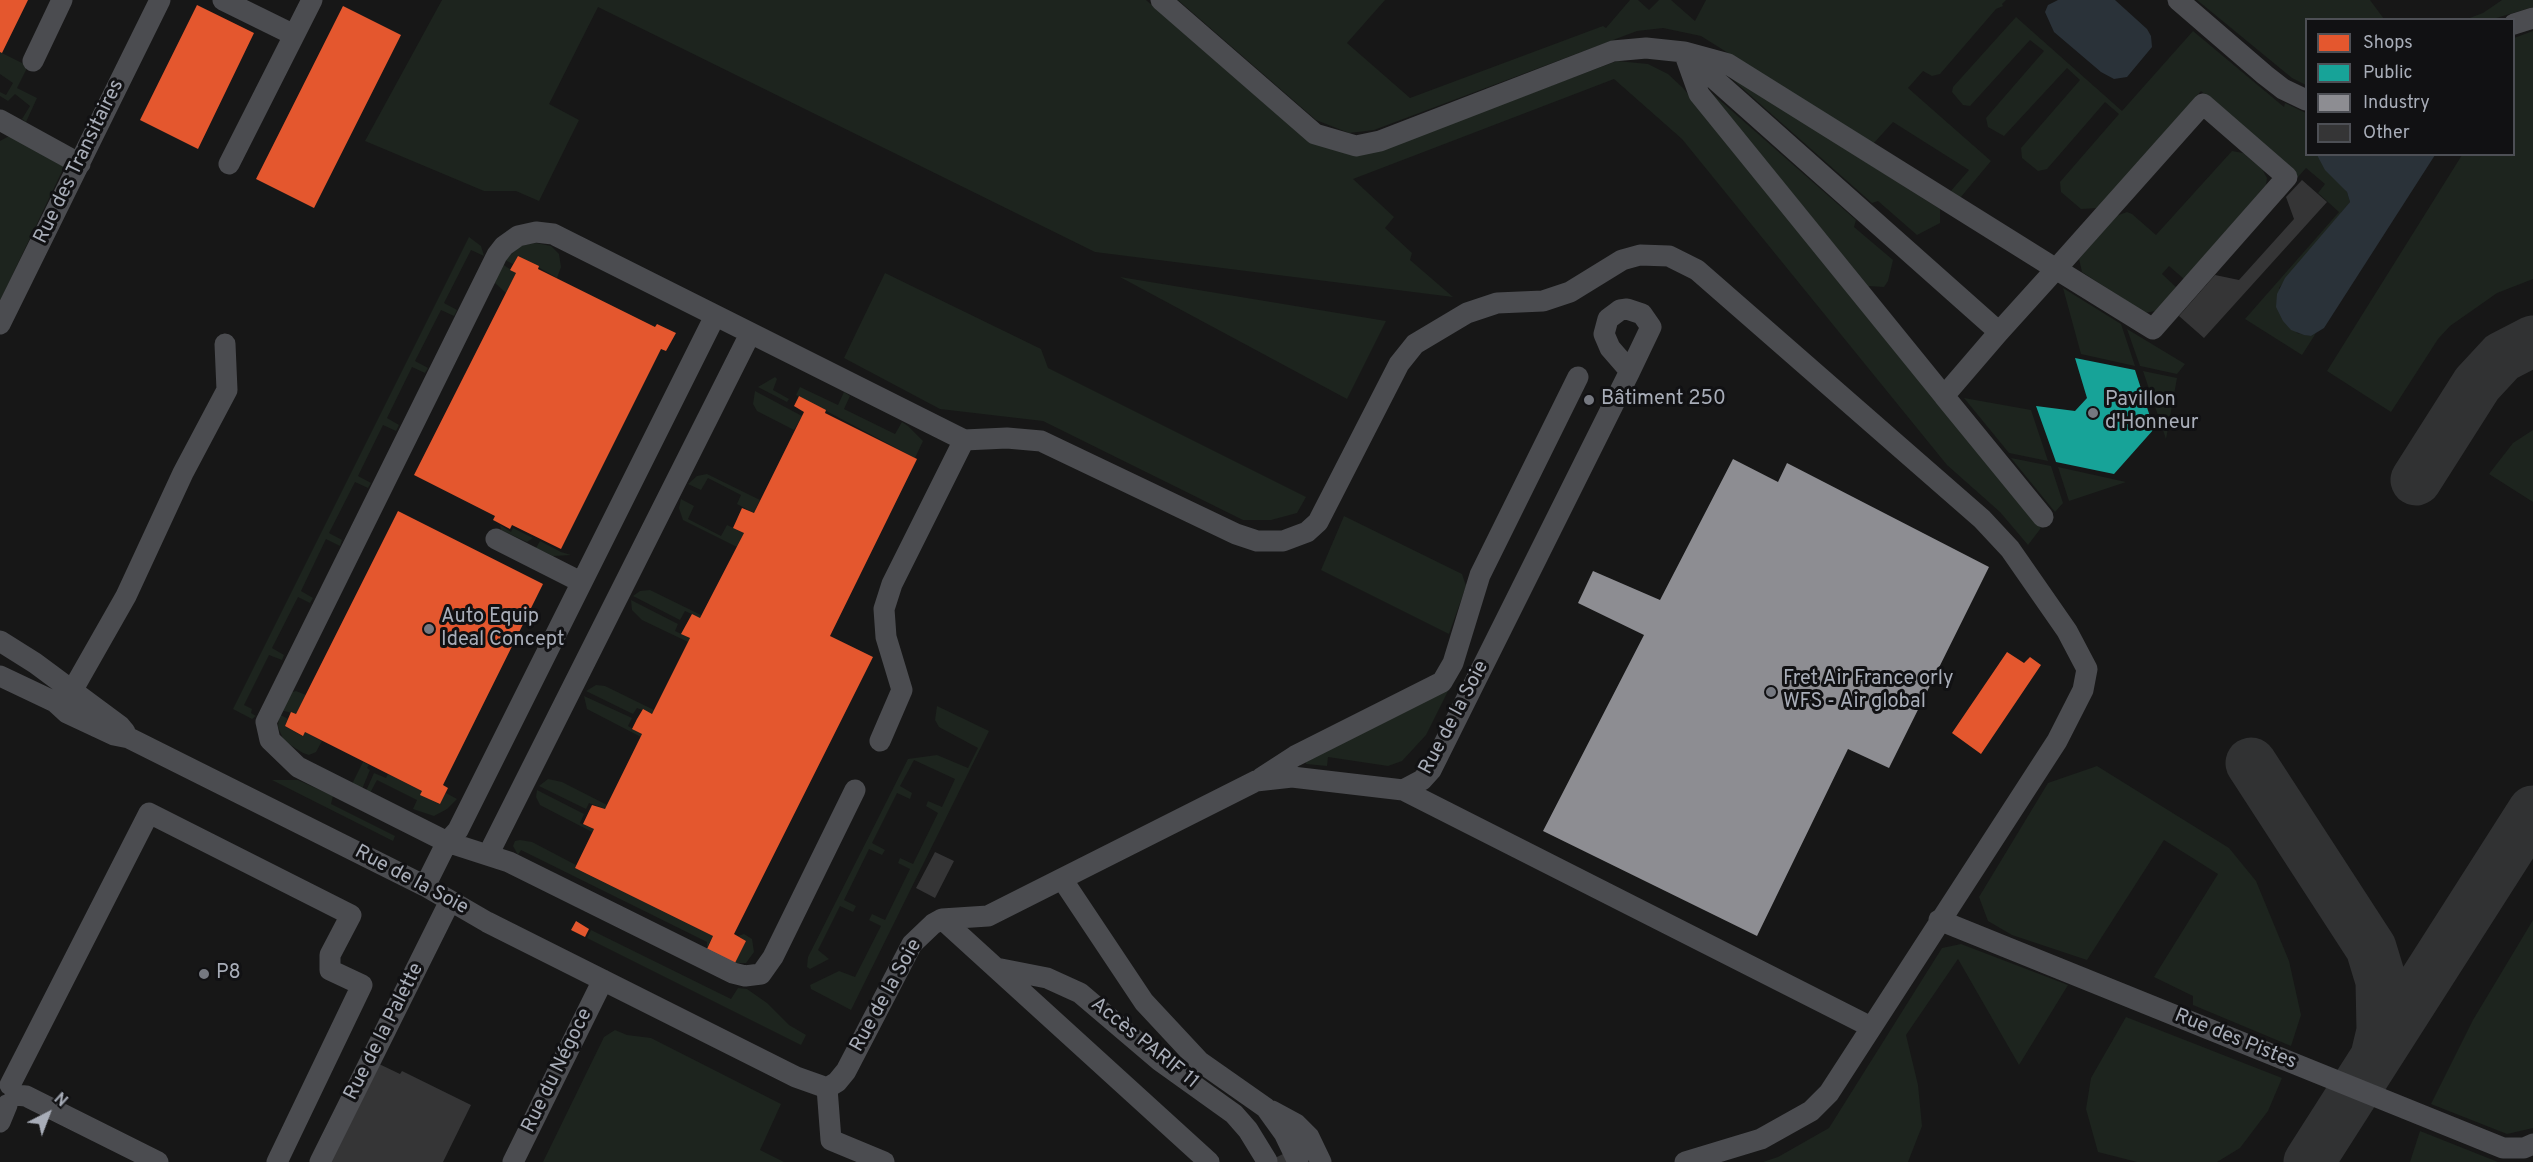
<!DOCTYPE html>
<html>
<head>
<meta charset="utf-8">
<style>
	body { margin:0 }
	#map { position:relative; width:2533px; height:1162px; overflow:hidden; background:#171717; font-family:Overpass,sans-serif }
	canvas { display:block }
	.legend { position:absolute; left:2305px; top:18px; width:210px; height:138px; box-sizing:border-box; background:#111113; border:2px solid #4d4f55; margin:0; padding:8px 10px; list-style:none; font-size:18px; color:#a8adb8 }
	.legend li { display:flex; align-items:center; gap:12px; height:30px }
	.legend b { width:30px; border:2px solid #4d4f55 }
	.north { position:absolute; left:18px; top:1084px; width:60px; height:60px; -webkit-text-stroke:4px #111113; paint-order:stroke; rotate:42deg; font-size:16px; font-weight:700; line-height:24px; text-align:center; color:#a8adb8 }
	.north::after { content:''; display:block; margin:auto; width:21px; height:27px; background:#a8adb8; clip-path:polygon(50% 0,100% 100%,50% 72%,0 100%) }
</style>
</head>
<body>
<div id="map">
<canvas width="2533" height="1162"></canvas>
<ul class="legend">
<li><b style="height:16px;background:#e4572e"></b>Shops</li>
<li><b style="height:16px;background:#17a398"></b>Public</li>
<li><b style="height:16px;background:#8d8d92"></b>Industry</li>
<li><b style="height:16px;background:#353536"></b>Other</li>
</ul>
<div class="north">N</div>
</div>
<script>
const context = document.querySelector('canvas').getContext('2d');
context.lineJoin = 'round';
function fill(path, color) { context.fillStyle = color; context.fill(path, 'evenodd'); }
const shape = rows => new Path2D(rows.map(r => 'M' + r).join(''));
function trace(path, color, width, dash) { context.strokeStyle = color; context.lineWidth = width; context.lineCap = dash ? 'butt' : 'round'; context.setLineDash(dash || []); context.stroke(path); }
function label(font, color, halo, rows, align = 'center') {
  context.font = font + ' Overpass,sans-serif'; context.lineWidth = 6; context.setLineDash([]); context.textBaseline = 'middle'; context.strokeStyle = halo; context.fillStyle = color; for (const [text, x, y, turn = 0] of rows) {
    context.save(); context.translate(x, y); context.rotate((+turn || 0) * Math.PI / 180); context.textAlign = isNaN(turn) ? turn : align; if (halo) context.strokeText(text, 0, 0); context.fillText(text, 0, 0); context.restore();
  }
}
fill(shape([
	[442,0,1146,0,1300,134,1318,144,1351,155,1385,148,1617,61,1648,64,1668,74,1683,88,2041,528,2028,545,2000,512,1947,465,1682,139,1614,79,1353,179,1394,217,1385,228,1412,253,1410,260,1453,297,1095,252,598,7,549,104,579,120,539,201,516,191,484,191,365,141],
	[1178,0,1385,0,1347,43,1410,98,1603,26,1606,28,1630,0,1638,0,1649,10,1659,0,1671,0,1695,21,1706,0,2006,0,2002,4,2003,6,1996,9,1940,74,1932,76,1923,71,1908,88,1991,161,1960,198,1950,192,1969,170,1893,122,1873,144,1701,36,1663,28,1637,31,1374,130,1349,133,1316,120],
	[2197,0,2370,0,2384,19,2306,20,2306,85,2292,78],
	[2502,0,2533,0,2533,7,2493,19,2467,19,2483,13],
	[2016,17,2122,111,2193,31,2284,107,2285,103,2306,113,2306,154,2317,155,2347,192,2350,202,2279,288,2297,333,2311,336,2316,333,2302,355,2245,319,2339,212,2318,193,2325,184,2306,168,2298,177,2201,91,2098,208,2081,209,2061,192,2060,182,2119,114,2105,102,2047,169,2038,171,2022,158,2021,148,2080,80,2067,68,2004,136,1988,127,1986,118,2044,51,2030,40,1970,106,1963,105,1952,92,1953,87],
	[2533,31,2533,279,2497,293,2450,326,2438,339,2391,412,2327,371,2462,155,2514,154,2514,38],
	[0,52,28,66,17,88,37,98,26,122,22,119,30,106,15,94,8,101,0,96,0,92,6,95,13,83,0,74],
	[1724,72,1940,209,1940,223,1917,235,1878,201,1872,203],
	[1707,89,1856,220,1854,227,1893,260,1888,281,1884,287,1868,286],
	[13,134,64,167,0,301,0,141],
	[2232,151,2243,153,2262,169,2267,178,2266,185,2184,279,2169,266,2162,274,2177,288,2155,311,2145,313,2082,272,2079,259,2116,216,2127,212,2132,214,2156,235],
	[469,237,481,246,484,256,471,250,444,303,457,310,454,316,441,310,415,361,428,368,425,373,412,367,387,418,399,425,396,431,383,425,358,476,371,483,368,488,355,482,329,533,342,540,340,546,326,539,301,591,313,598,310,603,298,597,272,648,284,655,282,660,269,655,244,705,252,709,251,713,256,716,252,719,233,709],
	[536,243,551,246,559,254,561,267,557,278,519,256,513,264,505,260,520,246],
	[502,264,516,273,506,293,495,283],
	[885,273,1041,349,1048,368,1306,497,1297,513,1271,520,1243,520,1043,421,940,409,844,358],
	[1120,277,1386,321,1347,399],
	[2063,288,2121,324,2135,366,2081,354],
	[2127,329,2185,364,2177,374,2140,366],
	[2143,371,2177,378,2166,439],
	[775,377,777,379,773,390,789,399,787,402,758,387],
	[800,387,838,405,844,392,850,396,844,409,895,434,902,422,908,426,923,441,915,458,796,395],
	[755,391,802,416,794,430,757,411,753,404],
	[1964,398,2031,410,2048,461,2009,453],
	[2533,430,2533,502,2489,474,2513,443],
	[2011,458,2051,466,2063,503,2055,512],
	[2058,467,2126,482,2069,501],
	[707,474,760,500,754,513,737,504,741,495,708,478,701,490,688,484,697,476],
	[681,499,694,506,688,519,721,536,727,525,744,533,737,547,683,520,679,508],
	[1344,516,1462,574,1466,586,1449,634,1321,570],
	[500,525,511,532,513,528,533,538,527,542,501,530],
	[540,541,561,552,571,555,553,556,536,548],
	[650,590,701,615,700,618,685,611,680,620,633,596,640,591],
	[631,600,678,624,675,631,690,638,688,642,642,620,632,610],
	[1455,677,1426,735,1402,761,1388,766,1328,757,1327,766,1306,764,1306,760],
	[596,685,605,686,654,710,652,714,637,708,633,714,586,691],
	[296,691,306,695,296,714,280,710,292,692],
	[584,696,632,718,628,726,642,734,641,737,587,709],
	[937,706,989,731,851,1010,811,989,810,985,839,971,855,977,881,926,869,920,872,914,885,920,910,869,898,863,900,858,913,864,938,813,926,806,928,801,942,807,955,779,914,760,900,786,912,793,910,799,897,793,872,843,885,850,882,855,869,849,844,900,856,906,853,912,840,906,818,950,829,959,810,969,807,967,808,957,908,759,937,755,968,768,978,748,939,727,935,720],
	[279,714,288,719,285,726,302,736,305,732,322,741,316,752,309,755,303,753,284,741,278,727],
	[363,762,369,765,367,768,370,770,362,789,352,784],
	[2097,766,2229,848,2256,881,2289,961,2301,1015,2291,1046,2193,1005,2193,996,2154,977,2218,874,2164,840,2087,960,2012,935,1988,921,1979,897,2048,783],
	[374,773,386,778,388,774,422,791,421,795,439,804,446,793,457,799,447,809,434,816,413,809,417,800,377,780,370,793,366,791],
	[548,779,562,782,607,805,605,809,589,803,586,809,539,786],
	[272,780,298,780,333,796,331,804,395,836,393,841],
	[537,790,584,814,580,823,594,829,592,832,540,805,536,797],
	[520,840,532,842,576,865,575,868,713,936,707,948,707,942,521,850,518,855,513,846,515,841],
	[2533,920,2533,1128,2507,1134,2431,1104,2473,1020],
	[591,930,731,999,738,988,747,989,767,1003,789,1025,806,1035,801,1045,587,938],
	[744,934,752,939,754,952,746,963,735,963,746,941,738,936],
	[1961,944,2068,985,2019,1065,1958,959,1906,1035,1918,1085,1922,1126,1908,1162,1763,1162,1778,1157,1829,1128,1942,948],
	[2126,1017,2282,1078,2268,1111,2240,1148,2217,1162,2137,1162,2098,1152,2086,1109,2091,1078],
	[615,1030,627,1035,651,1038,781,1104,760,1150,784,1162,543,1162,604,1037],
	[2420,1131,2498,1162,2410,1162]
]), '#1d241e');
fill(shape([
	[2058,0,2115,0,2147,29,2151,36,2152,47,2127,77,2114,79,2101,72,2054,32,2045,12,2048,5],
	[2317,155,2435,155,2324,328,2311,336,2304,335,2291,330,2283,321,2276,307,2277,294,2285,278,2350,202,2347,192,2325,170]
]), '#2a3239');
fill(shape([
	[0,0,28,0,2,53,0,52],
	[197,5,254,33,198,149,140,120],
	[343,6,401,35,314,208,256,179],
	[518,256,539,266,538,269,655,327,657,324,676,333,666,351,661,349,561,549,512,525,510,529,495,521,493,520,495,516,414,475,516,273,510,270],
	[799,396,826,410,825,413,917,459,830,636,873,657,734,934,746,941,735,963,707,949,713,936,575,868,594,829,583,824,592,805,605,809,642,734,632,729,637,719,643,709,652,714,690,638,681,634,692,614,700,618,744,533,733,528,742,508,754,513,804,412,794,406],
	[398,511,543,584,443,785,448,788,440,804,420,795,422,791,305,732,303,736,285,726,291,712,296,714],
	[2007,652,2024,663,2030,657,2041,665,1981,754,1952,733],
	[576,921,589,929,585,937,571,930]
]), '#e4572e');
fill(shape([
	[2075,358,2135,370,2154,429,2114,474,2056,462,2036,406,2075,411,2087,398]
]), '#17a398');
fill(shape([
	[1733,459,1778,482,1787,463,1989,567,1889,768,1848,749,1757,936,1543,831,1644,635,1578,603,1593,571,1660,600]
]), '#8d8d92');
trace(shape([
	[2416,480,2477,384,2502,357,2533,341],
	[2251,763,2371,948,2381,981,2382,1031,2377,1052],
	[2309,1162,2533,811]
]), '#313233', 51);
fill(shape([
	[2302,180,2327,202,2204,338,2179,316,2215,275,2239,280,2294,219,2286,197],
	[935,852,954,861,935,898,916,888],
	[377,1063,400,1074,402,1071,471,1105,443,1162,328,1162],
	[1285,1153,1289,1162,1267,1162]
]), '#353536');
trace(shape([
	[223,0,294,35],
	[1161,0,1315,134,1356,146,1380,141,1613,51,1646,48,1684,52,1999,332,2056,269,2203,104,2287,177,2153,329,2056,269,1728,64,1684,52],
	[2178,0,2265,75,2283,89,2306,100],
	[2514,24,2533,18],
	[1685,55,1699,94,1944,396,1999,332],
	[33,61,62,0],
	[0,120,80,164],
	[229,164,312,0],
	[1627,309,1642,314,1651,327,1630,371,1610,348,1604,334,1608,319,1620,310,1627,309],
	[0,324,160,0],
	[1944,396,2043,517],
	[496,539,581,582],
	[0,641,35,663,120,726,125,732],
	[0,676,55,702,67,713,114,735,129,738,425,886,487,922,796,1077,827,1088,837,1082,846,1071,912,944,933,924,942,919,988,916,1256,781,1292,777,1403,790,1422,780,1431,770,1630,371],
	[55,702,64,699,72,691,126,596,183,473,227,390,225,344],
	[880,741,902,690,886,637,884,609,892,584,964,440,1007,438,1041,441,1236,534,1257,541,1283,541,1307,532,1318,522,1399,364,1415,344,1467,313,1497,303,1543,301,1570,292,1622,260,1640,255,1669,256,1697,270,1982,519,2010,549,2067,631,2087,669,2083,690,2057,741,1829,1093,1811,1111,1761,1139,1685,1162],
	[1261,778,1295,756,1442,682,1453,663,1480,575,1578,377],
	[855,790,773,957,761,974,745,976,733,973,509,862,447,842,298,767,270,740,266,722,497,255,504,246,518,236,536,232,553,234,964,440],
	[1403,790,1871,1027],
	[488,855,750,334],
	[1062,879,1144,1002,1199,1061,1266,1108,1284,1133,1298,1162],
	[425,886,447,842,458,830,715,316],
	[942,919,1209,1162],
	[1939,920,2503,1148,2524,1148,2533,1144],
	[996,968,1047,978,1080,993,1160,1061,1234,1114,1248,1130,1267,1161],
	[10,1085,149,813,351,915,330,955,330,970,362,985,277,1162],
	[827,1088,831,1140,884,1162],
	[15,1095,26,1096,158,1162],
	[1272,1111,1296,1124,1309,1137,1321,1162],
	[0,1122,7,1105],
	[320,1162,450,901],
	[513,1162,603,980]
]), '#4b4c50', 21);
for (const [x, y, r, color] of [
	[1589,400,6,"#757880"],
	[2093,413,6,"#757880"],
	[429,629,6,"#757880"],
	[1771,692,6,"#757880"],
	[204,974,6,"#757880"]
]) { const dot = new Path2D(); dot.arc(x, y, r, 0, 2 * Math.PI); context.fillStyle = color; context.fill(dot); trace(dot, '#111113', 2); }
label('20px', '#a8adb8', '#111113', [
	["Rue des Transitaires",80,162,-64],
	["Rue de la Soie",1455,718,-62],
	["Rue de la Soie",411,881,28],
	["Rue de la Soie",887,996,-61],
	["Rue de la Palette",385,1032,-63],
	["Rue des Pistes",2235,1040,22],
	["Accès PARIF 11",1144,1044,39],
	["Rue du Négoce",558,1071,-64]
]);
label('20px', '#a8adb8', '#111113', [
	["Bâtiment 250",1601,400],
	["Pavillon",2105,401],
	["d'Honneur",2105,424],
	["Auto Equip",441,618],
	["Ideal Concept",441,641],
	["Fret Air France orly",1783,680],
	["WFS - Air global",1783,703],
	["P8",216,974]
], 'left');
</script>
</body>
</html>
